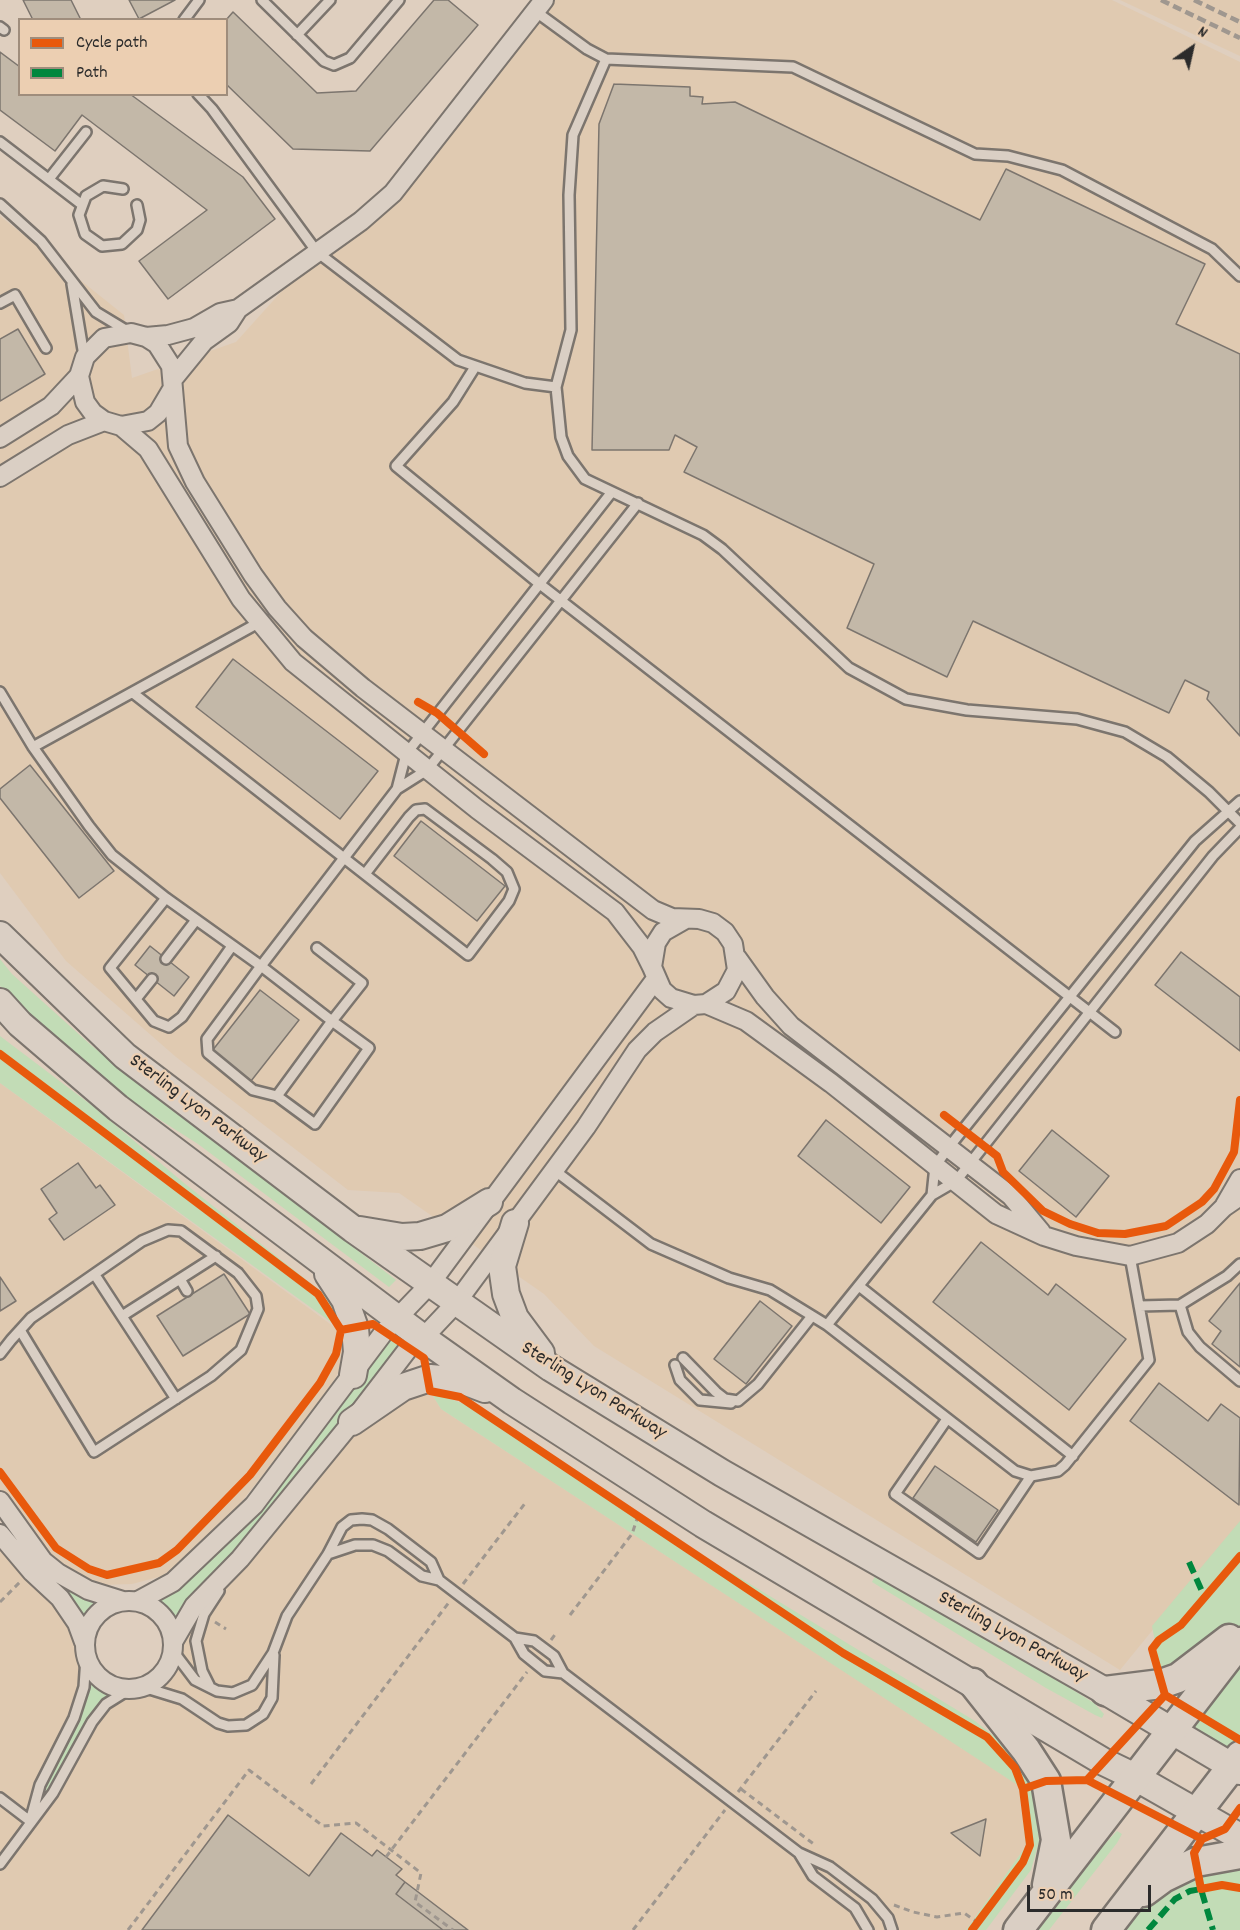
<!DOCTYPE html>
<html>
<head>
<meta charset="utf-8">
<style>
	body { margin:0 }
	#map { position:relative; width:1240px; height:1930px; overflow:hidden; background:#dfcfbf; font-family:Dekko,sans-serif }
	canvas { display:block }
	.legend { position:absolute; left:18px; top:18px; width:210px; height:78px; box-sizing:border-box; background:#eccfb2; border:2px solid #9f8d7c; margin:0; padding:8px 10px; list-style:none; font-size:18px; color:#2b2b2b }
	.legend li { display:flex; align-items:center; gap:12px; height:30px }
	.legend b { width:30px; border:2px solid #9f8d7c }
	.north { position:absolute; left:1162px; top:18px; width:60px; height:60px; -webkit-text-stroke:4px #eccfb2; paint-order:stroke; rotate:34deg; font-size:16px; font-weight:700; line-height:24px; text-align:center; color:#2b2b2b }
	.north::after { content:''; display:block; margin:auto; width:21px; height:27px; background:#2b2b2b; clip-path:polygon(50% 0,100% 100%,50% 72%,0 100%) }
	.scale { position:absolute; left:1027px; top:1885px; width:124px; height:27px; box-sizing:border-box; border:3px solid #2b2b2b; border-top:0; padding-left:8px; font-size:18px; line-height:21px; white-space:nowrap; color:#2b2b2b; -webkit-text-stroke:4px #eccfb2; paint-order:stroke }
</style>
</head>
<body>
<div id="map">
<canvas width="1240" height="1930"></canvas>
<ul class="legend">
<li><b style="height:8px;background:#e8590c"></b>Cycle path</li>
<li><b style="height:8px;background:#00873e"></b>Path</li>
</ul>
<div class="north">N</div>
<div class="scale">50 m</div>
</div>
<script>
const context = document.querySelector('canvas').getContext('2d');
context.lineJoin = 'round';
function fill(path, color) { context.fillStyle = color; context.fill(path, 'evenodd'); }
const shape = rows => new Path2D(rows.map(r => 'M' + r).join(''));
function trace(path, color, width, dash) { context.strokeStyle = color; context.lineWidth = width; context.lineCap = dash ? 'butt' : 'round'; context.setLineDash(dash || []); context.stroke(path); }
function label(font, color, halo, rows, align = 'center') {
  context.font = font + ' Dekko,sans-serif'; context.lineWidth = 4.5; context.setLineDash([]); context.textBaseline = 'middle'; context.strokeStyle = halo; context.fillStyle = color; for (const [text, x, y, turn = 0] of rows) {
    context.save(); context.translate(x, y); context.rotate((+turn || 0) * Math.PI / 180); context.textAlign = isNaN(turn) ? turn : align; if (halo) context.strokeText(text, 0, 0); context.fillText(text, 0, 0); context.restore();
  }
}
fill(shape([
	[544,0,1112,0,1240,62,1240,1523,1120,1670,594,1346,544,1294,399,1193,348,1190,176,1057,66,961,0,873,0,216,124,315,132,378,236,342,317,252,361,221],
	[1120,0,1240,0,1240,56],
	[0,1083,344,1334,347,1358,318,1407,233,1512,185,1560,162,1576,132,1584,100,1585,66,1571,38,1545,0,1492],
	[430,1378,430,1391,441,1409,1020,1786,1026,1846,966,1930,0,1930,0,1534,84,1642,86,1657,106,1704,130,1689,143,1687,156,1680,165,1670,170,1662,173,1642,352,1422]
]), '#e0cab1');
fill(shape([
	[0,959,12,974,92,1046,396,1280,389,1287,198,1144,127,1099,30,1016,0,986],
	[0,1036,94,1107,184,1183,328,1297,345,1324,335,1325,0,1083],
	[398,1319,423,1338,171,1630,159,1612,146,1604,254,1505],
	[430,1391,469,1406,706,1565,732,1573,975,1721,999,1740,1028,1780,1037,1809,1039,1842,1031,1870,986,1930,966,1930,1026,1846,1019,1786,441,1409],
	[1240,1521,1240,1630,1164,1690,1152,1626],
	[38,1563,95,1601,83,1619],
	[875,1576,1049,1675,1094,1703,1104,1714,1102,1718,1095,1715,1046,1688,872,1582],
	[1240,1642,1240,1756,1169,1731],
	[86,1657,93,1671,104,1681,116,1687,130,1689,106,1704,53,1793,30,1821,40,1785,74,1718],
	[1117,1831,1122,1834,1117,1843,1049,1930,1038,1930,1099,1850],
	[1240,1854,1240,1930,1107,1930,1126,1905]
]), '#c2dcb6');
const building = shape([
	[23,0,71,0,81,20,33,20,23,0],
	[129,0,175,0,139,19,129,0],
	[434,0,448,0,478,25,370,151,293,149,226,84,226,20,233,12,317,93,356,91,434,0],
	[0,52,20,67,20,94,130,94,243,177,275,219,168,299,139,261,207,210,82,115,55,151,0,110,0,52],
	[614,84,690,87,690,96,703,97,702,104,735,102,980,220,1006,169,1205,264,1176,324,1240,354,1240,736,1207,699,1209,692,1185,680,1169,713,973,621,947,677,847,628,874,564,684,472,697,447,675,435,669,450,592,450,599,124,614,84],
	[18,329,45,374,0,401,0,339,18,329],
	[233,659,378,771,340,819,196,707,233,659],
	[30,765,114,871,79,898,0,798,0,789,30,765],
	[421,821,505,886,477,921,394,856,421,821],
	[150,946,189,977,174,996,135,965,150,946],
	[1181,952,1240,997,1240,1051,1155,985,1181,952],
	[260,990,299,1020,251,1081,212,1051,260,990],
	[826,1120,910,1187,881,1223,798,1156,826,1120],
	[1052,1130,1109,1176,1076,1217,1019,1171,1052,1130],
	[78,1163,96,1188,100,1185,115,1205,64,1240,49,1219,57,1213,41,1189,78,1163],
	[981,1242,1048,1295,1056,1284,1126,1339,1069,1410,933,1302,981,1242],
	[224,1274,250,1314,183,1356,157,1316,224,1274],
	[0,1277,16,1301,0,1311,0,1277],
	[1240,1283,1240,1367,1212,1344,1221,1331,1209,1321,1240,1283],
	[760,1301,792,1326,746,1384,714,1359,760,1301],
	[1159,1383,1208,1421,1221,1404,1240,1418,1239,1505,1130,1421,1159,1383],
	[935,1466,998,1510,976,1542,913,1498,935,1466],
	[228,1815,309,1876,341,1833,372,1856,377,1850,402,1869,396,1875,405,1882,396,1894,443,1930,142,1930,228,1815],
	[986,1819,980,1856,951,1833,986,1819],
	[405,1882,468,1930,443,1930,396,1894,405,1882]
]);
fill(building, '#c3b8a8');
trace(building, '#7c756e', 1.5);
const lane = shape([
	[262,0,324,61,334,65,350,58,399,0],
	[535,11,587,49,606,59],
	[184,20,199,0],
	[0,27,4,30],
	[297,35,330,0],
	[198,94,212,109,317,252,458,360,525,383,556,387],
	[0,142,81,204],
	[49,179,86,132],
	[123,189,103,186,86,196,79,215,85,234,102,246,122,244,137,230,140,220,137,205],
	[0,204,41,241,96,312,129,332],
	[1240,276,1212,249,1062,170,1008,156,975,154,793,67,606,59,573,135,569,195,571,330,556,387,561,437,568,456,585,479,703,535,722,549,849,668,906,699,967,710,1077,719,1125,732,1167,757,1209,792,1240,823],
	[72,284,84,356],
	[0,303,15,295,46,348],
	[475,367,453,402,396,466,541,585,1115,1032],
	[0,692,33,747,89,826,112,855,166,898,261,966,397,789,427,770,638,503],
	[133,693,238,775,468,955,509,901,514,889,507,872,492,859,425,809,416,810,409,817,365,874],
	[33,747,260,622],
	[397,789,406,754,611,493],
	[166,898,110,968,154,1021,169,1027,182,1017,232,946],
	[166,959,196,920],
	[136,999,152,979],
	[277,1096,253,1090,208,1053,207,1039,261,966,332,1021,369,1048,315,1124,277,1096,332,1021,362,983,317,948],
	[554,1170,651,1244,729,1278,770,1290,827,1325,1015,1471,1031,1476,1058,1471,1065,1465,1149,1360,1130,1256],
	[932,1195,935,1166,949,1147,1195,841,1240,801],
	[95,1275,176,1399],
	[180,1279,187,1291],
	[859,1286,1073,1456],
	[1180,1305,1188,1332,1200,1347,1240,1381],
	[1139,1306,1180,1305,1227,1276,1240,1264],
	[122,1316,216,1256],
	[827,1325,932,1195,956,1181,1213,856,1240,828],
	[0,1354,11,1340,31,1318,142,1241,168,1230,181,1231,238,1273,256,1296,258,1309,241,1350,211,1376,94,1452,20,1330],
	[683,1358,716,1392,725,1399,738,1401,758,1384,812,1316],
	[675,1365,680,1380,700,1400,731,1403],
	[947,1419,895,1494,979,1553,1031,1476],
	[328,1554,355,1545,373,1545,388,1551,422,1576,439,1580],
	[515,1638,534,1641,554,1656,563,1673,634,1727,799,1853,830,1867,872,1899,888,1918,892,1930],
	[173,1651,195,1680,217,1691,233,1693,252,1685,273,1653,287,1616,328,1554,342,1527,351,1520,362,1519,372,1520,388,1529,431,1562,439,1580,515,1638,524,1654,545,1671,563,1673],
	[209,1685,202,1671,196,1641,204,1614,219,1591],
	[143,1687,182,1699,218,1723,228,1726,246,1725,263,1714,272,1698,274,1655],
	[0,1798,30,1821],
	[31,1818,40,1785,74,1718,84,1687,86,1657],
	[799,1853,813,1876,855,1908,868,1930],
	[0,1864,53,1793,92,1722,106,1704,130,1689]
]);
const street = shape([
	[146,337,168,335,194,328,220,313,238,309,361,221,393,193,544,0],
	[173,379,204,341,229,323,238,309],
	[171,391,158,413,148,421,121,426,104,421,93,413,85,402,79,376,85,357,104,338,131,333,146,337,157,344,171,366,178,446,195,482,253,575,277,608,304,638,363,688,653,910,672,918,699,919,713,923,725,932,733,944,737,970,726,991,706,1004,694,1005,671,998,662,990,652,967,656,943,663,932,684,920],
	[121,426,148,449,241,599,293,662,477,809,615,912,642,947,652,967],
	[0,438,51,406,79,376],
	[0,477,68,435,104,421],
	[737,958,765,997,791,1026,1011,1196,1041,1232],
	[706,1004,746,1021,831,1083,996,1214,1044,1236,1076,1246,1130,1256,1178,1243,1207,1224,1224,1207,1240,1196],
	[1225,1205,1240,1179],
	[0,1501,43,1561,58,1573,88,1590,123,1601],
	[0,1534,32,1572,60,1598,77,1623,84,1642],
	'85 1645a44 44 0 1 1 88 0a44 44 0 1 1-88 0Z',
	[138,1601,173,1582,254,1505,384,1332,430,1284,655,980],
	[173,1642,194,1606,240,1559,352,1422,408,1349,423,1338,456,1303,586,1127,637,1050,655,1032,694,1005]
]);
const secondary = shape([
	[0,935,125,1056,353,1229,551,1368,722,1473,1105,1691,1240,1771],
	[0,1002,20,1024,118,1108,423,1338,512,1401,703,1524,1104,1762,1135,1777,1240,1837],
	[515,1223,502,1266,506,1294,515,1318,541,1353],
	[360,1230,402,1237,420,1236,447,1228,489,1202],
	[328,1274,345,1300,355,1328,357,1352,353,1375],
	[352,1422,403,1387,430,1378,464,1381,485,1389]
]);
const primary = shape([
	[973,1683,1026,1750,1046,1781,1056,1840,1047,1885],
	[1105,1691,1161,1684,1178,1678,1229,1639],
	[1144,1892,1163,1878,1196,1862,1240,1854],
	[1018,1930,1240,1642],
	[1106,1930,1240,1756]
]);
trace(lane, '#7c756e', 14);
trace(street, '#7c756e', 22);
trace(secondary, '#7c756e', 30);
trace(primary, '#7c756e', 33);
trace(shape([
	[463,1584,526,1502],
	[0,1602,20,1582],
	[570,1615,632,1534,638,1516],
	[215,1622,226,1629],
	[551,1640,557,1632],
	[311,1784,450,1601],
	[741,1789,815,1845],
	[738,1792,816,1691],
	[386,1857,527,1672],
	[894,1905,913,1912,937,1917,964,1913,977,1922],
	[128,1930,249,1770,323,1826,356,1823,421,1873,415,1902,453,1930],
	[633,1930,725,1810]
]), '#9f978f', 3, [6, 4.5]);
trace(lane, '#dacfc4', 9);
trace(street, '#dacfc4', 18);
trace(secondary, '#dacfc4', 26);
trace(primary, '#dacfc4', 28);
trace(shape([
	[1161,0,1240,38],
	[1194,0,1240,22]
]), '#9f978f', 4.5, [9, 4.5]);
trace(shape([
	[1189,1562,1205,1598],
	[1148,1930,1175,1899,1190,1891,1201,1889,1213,1930]
]), '#00873e', 6, [12, 6]);
trace(shape([
	[418,702,437,713,484,754],
	[0,1054,318,1294,341,1330,373,1324,424,1358,430,1391,460,1397,843,1653,987,1737,1015,1768,1023,1789,1030,1845,1023,1862,972,1930],
	[944,1115,997,1156,1003,1172,1043,1211,1070,1224,1098,1233,1125,1234,1166,1226,1202,1202,1214,1189,1234,1152,1240,1100],
	[0,1472,56,1548,89,1569,107,1575,159,1563,177,1550,250,1475,320,1383,336,1354,341,1330],
	[1165,1695,1240,1740],
	[1087,1780,1165,1695,1152,1649,1159,1640,1181,1625,1240,1556],
	[1023,1789,1046,1781,1087,1780,1202,1839],
	[1240,1808,1225,1829,1202,1839,1194,1853,1201,1889,1222,1885,1240,1888]
]), '#e8590c', 8);
label('20px', '#2b2b2b', '#eccfb2', [
	["Sterling Lyon Parkway",197,1110,37],
	["Sterling Lyon Parkway",593,1392,32],
	["Sterling Lyon Parkway",1012,1638,29]
]);
</script>
</body>
</html>
